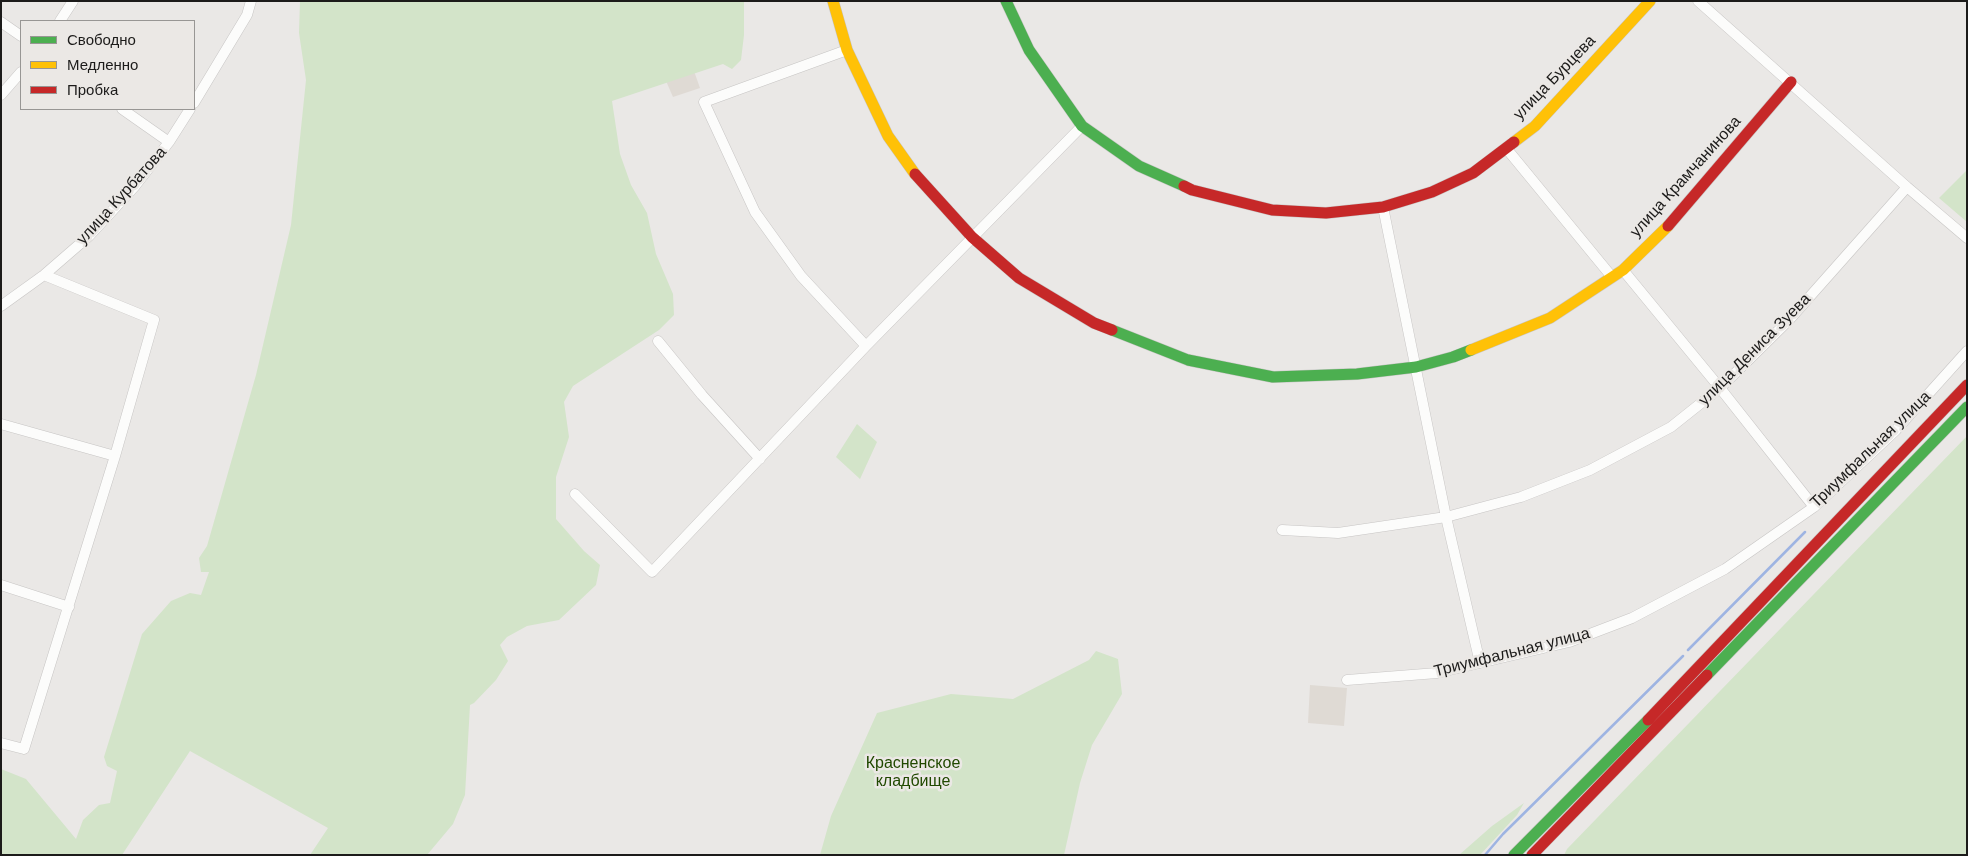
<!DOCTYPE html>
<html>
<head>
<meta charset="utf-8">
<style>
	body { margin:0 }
	#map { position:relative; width:1968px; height:856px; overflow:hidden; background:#eae8e6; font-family:"DM Sans",sans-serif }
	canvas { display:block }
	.frame { position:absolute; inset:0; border:2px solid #1c1b1a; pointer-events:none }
	.legend { position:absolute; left:20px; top:20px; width:175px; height:90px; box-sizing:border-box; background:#ebe8e5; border:1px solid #989694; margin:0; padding:6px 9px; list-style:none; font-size:15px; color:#1c1b1a }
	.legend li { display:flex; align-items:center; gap:10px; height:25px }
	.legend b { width:25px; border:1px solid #989694 }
</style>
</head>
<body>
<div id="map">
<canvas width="1968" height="856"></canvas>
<div class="frame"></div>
<ul class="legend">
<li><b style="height:6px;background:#4caf50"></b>Свободно</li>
<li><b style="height:6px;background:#ffc107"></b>Медленно</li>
<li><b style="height:6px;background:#c62828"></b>Пробка</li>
</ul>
</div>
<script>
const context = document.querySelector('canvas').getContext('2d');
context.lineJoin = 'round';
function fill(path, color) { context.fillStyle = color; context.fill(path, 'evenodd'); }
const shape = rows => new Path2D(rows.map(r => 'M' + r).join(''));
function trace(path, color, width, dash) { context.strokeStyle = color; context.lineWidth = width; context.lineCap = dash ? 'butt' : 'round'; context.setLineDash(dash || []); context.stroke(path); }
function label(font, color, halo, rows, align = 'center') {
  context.font = font + ' "DM Sans",sans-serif'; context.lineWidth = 5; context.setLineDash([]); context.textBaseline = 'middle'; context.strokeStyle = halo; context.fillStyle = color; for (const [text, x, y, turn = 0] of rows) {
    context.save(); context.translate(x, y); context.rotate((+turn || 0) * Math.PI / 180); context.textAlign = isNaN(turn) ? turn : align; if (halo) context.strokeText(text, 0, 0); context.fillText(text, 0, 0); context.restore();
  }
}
fill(shape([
	[694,71,700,88,673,97,666,81],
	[1310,685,1347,688,1344,726,1308,723]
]), '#dfdad4');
fill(shape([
	[300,1,744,1,744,35,741,60,732,69,723,64,612,101,620,154,631,185,647,213,656,254,673,294,674,315,659,330,573,386,564,402,569,437,556,477,556,519,584,551,600,565,596,585,559,620,527,626,507,637,500,645,508,661,496,680,474,703,470,705,465,795,453,824,427,855,310,855,328,828,190,751,122,855,1,855,1,769,26,779,76,839,83,820,99,805,110,803,117,771,107,766,104,757,142,634,171,601,190,593,201,595,209,572,201,572,199,558,207,546,256,375,291,225,306,80,299,33],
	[1967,170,1967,222,1939,198],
	[857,424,877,442,860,479,836,457],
	[1967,436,1967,855,1564,855,1567,849],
	[1096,651,1118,659,1122,694,1092,745,1080,783,1064,855,820,855,831,816,877,713,951,694,1013,699,1089,660],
	[1524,803,1517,815,1480,855,1459,855,1492,826]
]), '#d3e4c9');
trace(shape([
	[1688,650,1805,532],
	[1485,855,1503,834,1683,656]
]), '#9eb4e2', 2.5);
const street = shape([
	[1698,1,1907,187,1967,238],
	[60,21,73,1],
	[1,22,21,36],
	[847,50,704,102,755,212,801,276,866,346],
	[1,95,21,72],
	[194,103,247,15,251,1],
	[122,109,169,142],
	[1506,148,1612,277],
	[1383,207,1446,517,1480,663],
	[1623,270,1720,388,1814,507],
	[1,306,44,275,89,236,135,186,169,142,190,109],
	[658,341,702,395,760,459],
	[1,424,115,456],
	[575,494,652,572,866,346,1082,126],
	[1282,530,1338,533,1446,517,1521,497,1590,470,1671,427,1720,388,1789,320,1907,187],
	[1,585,69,607],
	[1347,680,1437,673,1569,642,1632,618,1725,569,1814,507,1896,430,1967,351],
	[1,743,24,749,115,456,154,320,44,275]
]);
const fast = shape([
	[1006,1,1029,50,1082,126,1139,166,1184,186],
	[1112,330,1188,360,1273,377,1357,374,1416,367,1453,357,1471,350],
	[1707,675,1967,407],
	[1514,855,1648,720]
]);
const slow = shape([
	[833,1,847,50,888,136,915,174],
	[1514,142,1535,126,1650,1],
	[1471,350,1550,318,1623,270,1668,226]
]);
const jam = shape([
	[915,174,972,237,1019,278,1094,323,1112,330],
	[1184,186,1192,190,1272,210,1326,213,1383,207,1432,192,1473,173,1514,142],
	[1668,226,1791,82],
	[1648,720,1967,385],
	[1532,855,1707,675]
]);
trace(street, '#c7c5c4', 11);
trace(fast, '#c7c5c4', 12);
trace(slow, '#c7c5c4', 12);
trace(jam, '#c7c5c4', 12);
trace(street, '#fcfcfb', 10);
trace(fast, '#4caf50', 11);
trace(slow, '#ffc107', 11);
trace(jam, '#c62828', 11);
label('16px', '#1c1b1a', '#ebe8e5', [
	["улица Бурцева",1555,78,-46],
	["улица Крамчанинова",1686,177,-48],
	["улица Курбатова",122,196,-48],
	["улица Дениса Зуева",1755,350,-45],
	["Триумфальная улица",1871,450,-44],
	["Триумфальная улица",1512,653,-14]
]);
label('16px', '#214900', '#ebe8e5', [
	["Красненское",913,764],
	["кладбище",913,782]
]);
</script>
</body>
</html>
